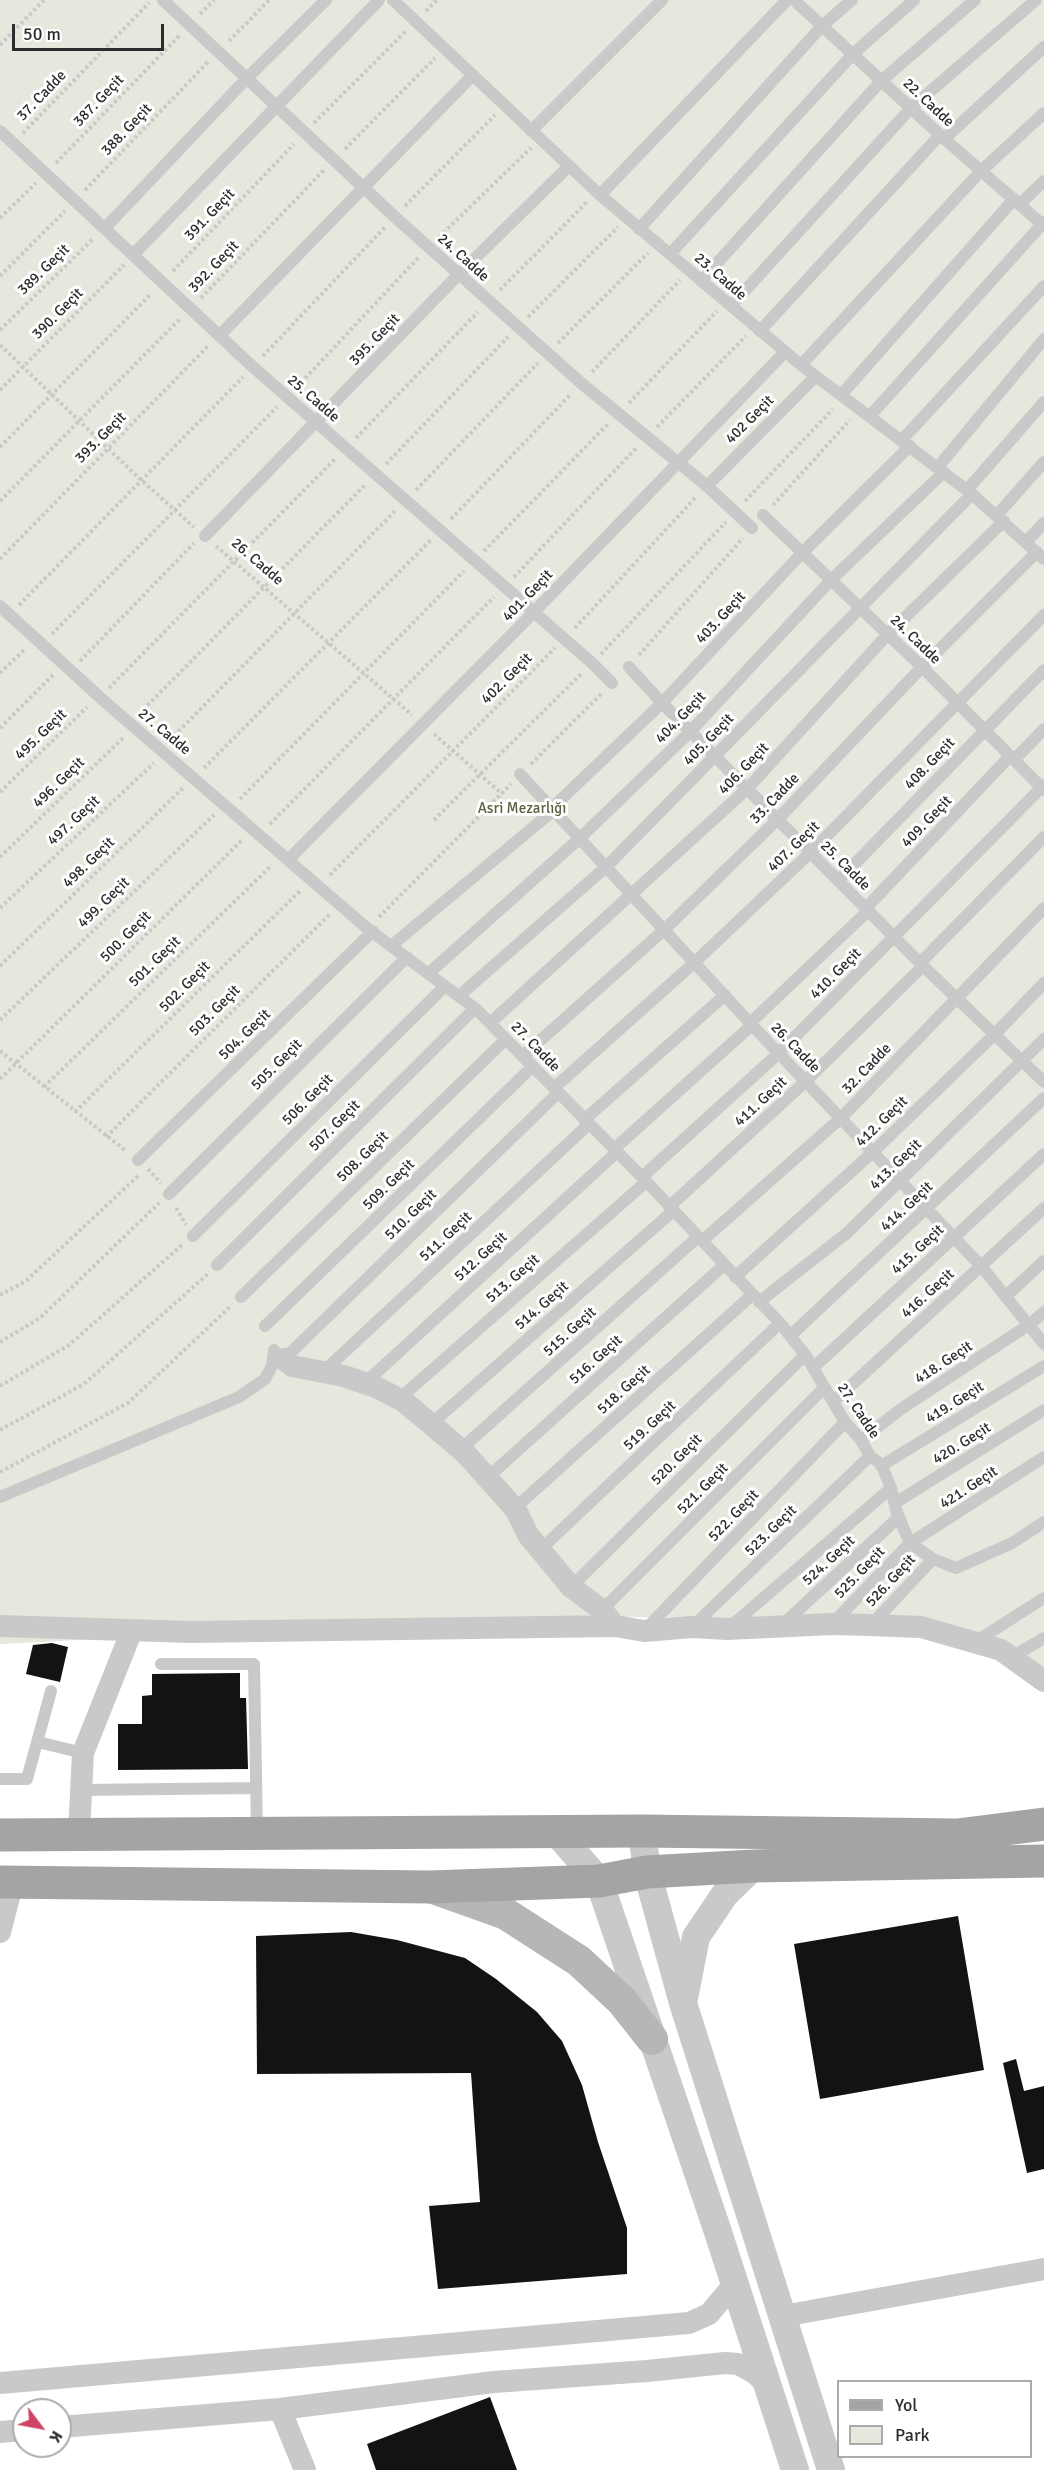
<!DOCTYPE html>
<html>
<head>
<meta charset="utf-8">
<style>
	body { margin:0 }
	#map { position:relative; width:1044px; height:2470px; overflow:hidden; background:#fff; font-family:Signika,sans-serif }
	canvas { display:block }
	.legend { position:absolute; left:837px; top:2380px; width:195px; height:78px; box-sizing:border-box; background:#fff; border:2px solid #ababab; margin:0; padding:8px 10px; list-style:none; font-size:18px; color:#2c2c2c }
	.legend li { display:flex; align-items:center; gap:12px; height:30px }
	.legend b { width:30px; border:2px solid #ababab }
	.north { position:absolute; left:12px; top:2398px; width:60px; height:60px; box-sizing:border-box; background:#fff; border:2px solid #ababab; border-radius:50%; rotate:122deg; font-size:16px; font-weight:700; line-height:24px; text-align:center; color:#2c2c2c }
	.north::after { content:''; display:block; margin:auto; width:21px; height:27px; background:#cf4365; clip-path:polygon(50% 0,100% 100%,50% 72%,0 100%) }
	.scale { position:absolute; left:12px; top:24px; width:152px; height:27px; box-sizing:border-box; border:3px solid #2c2c2c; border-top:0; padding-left:8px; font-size:18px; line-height:21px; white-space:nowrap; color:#2c2c2c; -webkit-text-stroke:4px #fff; paint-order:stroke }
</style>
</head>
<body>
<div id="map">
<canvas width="1044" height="2470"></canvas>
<ul class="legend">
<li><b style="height:8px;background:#a4a4a4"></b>Yol</li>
<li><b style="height:16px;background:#e5e8dc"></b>Park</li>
</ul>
<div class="north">K</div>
<div class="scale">50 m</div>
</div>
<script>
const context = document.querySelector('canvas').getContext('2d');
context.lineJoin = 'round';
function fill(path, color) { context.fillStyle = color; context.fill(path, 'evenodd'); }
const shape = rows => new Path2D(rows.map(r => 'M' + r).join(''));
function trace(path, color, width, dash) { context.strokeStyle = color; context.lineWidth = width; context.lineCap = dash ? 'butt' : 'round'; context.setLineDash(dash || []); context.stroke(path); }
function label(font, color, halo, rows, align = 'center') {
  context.font = font + ' Signika,sans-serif'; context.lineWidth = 6; context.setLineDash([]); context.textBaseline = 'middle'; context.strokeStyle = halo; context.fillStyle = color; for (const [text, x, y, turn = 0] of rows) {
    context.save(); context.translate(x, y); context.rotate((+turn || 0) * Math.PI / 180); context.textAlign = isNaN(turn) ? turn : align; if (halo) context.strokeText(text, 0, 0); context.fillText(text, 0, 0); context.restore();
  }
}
fill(shape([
	[0,0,1044,0,1044,1678,924,1623,626,1617,418,1623,0,1644]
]), '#e5e8dc');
fill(shape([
	[52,1643,68,1647,60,1682,26,1674,33,1645],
	[240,1673,240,1698,246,1698,248,1769,118,1770,118,1724,142,1724,142,1696,152,1695,152,1674],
	[958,1916,984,2070,820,2099,794,1944],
	[351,1932,397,1940,465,1958,496,1979,537,2012,562,2041,582,2085,598,2142,627,2228,627,2274,438,2289,429,2206,480,2202,471,2073,257,2074,256,1936],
	[1016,2059,1024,2091,1044,2086,1044,2169,1027,2173,1003,2063],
	[490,2397,517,2470,376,2470,367,2444]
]), '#131313');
trace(shape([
	[426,11,437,0],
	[200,14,214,0],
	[229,41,269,0],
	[0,45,44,0],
	[314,123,406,31],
	[23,133,149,3],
	[345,149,435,58],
	[56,163,180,35],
	[85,190,209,61],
	[405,206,495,115],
	[0,218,36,183],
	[439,237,531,148],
	[173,271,294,144],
	[0,276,65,211],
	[500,290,588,201],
	[201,298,325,169],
	[528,317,618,227],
	[0,330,93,239],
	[558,343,648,253],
	[0,345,140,479,194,527],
	[263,356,385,227],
	[592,372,680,280],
	[297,387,419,257],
	[0,390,124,265],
	[629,403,717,311],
	[657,427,746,336],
	[356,438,478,312],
	[0,447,151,294],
	[386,464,508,337],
	[416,490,538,363],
	[0,501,181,318],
	[745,501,833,409],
	[773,505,850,420],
	[451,519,570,395],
	[216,546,412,715],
	[484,551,609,423],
	[0,559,208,346],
	[514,577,637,447],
	[19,605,243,377],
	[575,628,696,497],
	[52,634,277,407],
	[601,654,726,522],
	[639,655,743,538],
	[80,661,194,543],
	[0,673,25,649],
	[109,688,336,458],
	[139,714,366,484],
	[0,728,53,675],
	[434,734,502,794],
	[170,740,396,510],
	[531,764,602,693],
	[204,768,431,540],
	[0,792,87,707],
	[240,799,464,571],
	[434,820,581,674],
	[270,824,494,597],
	[0,857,123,738],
	[330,875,555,648],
	[0,908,154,763],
	[379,917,511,784],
	[0,966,183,788],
	[0,1020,214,815],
	[0,1051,126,1151],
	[0,1079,243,839],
	[44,1087,272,865],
	[75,1112,301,890],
	[106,1137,330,914],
	[148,1169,161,1183],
	[176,1208,186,1225],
	[0,1295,26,1281,139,1175],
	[0,1342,40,1318,159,1203],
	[0,1386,69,1345,183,1244],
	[0,1430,84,1384,208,1274],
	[0,1472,128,1403,231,1306]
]), '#c9c9c9', 4, [3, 3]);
trace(shape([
	[163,0,395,217,581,383,707,486,752,528],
	[393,0,600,195,801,365,972,494,1044,559],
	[794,0,940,135,1044,226],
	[0,131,253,367,592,663,612,683],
	[531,131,662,0],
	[944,139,1044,47],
	[600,195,787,0],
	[1020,204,1044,181],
	[105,228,247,78,326,0],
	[639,229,822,26,852,0],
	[670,254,853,54,914,0],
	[133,255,379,0],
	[701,281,881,81,975,0],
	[731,306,911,108,1036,0],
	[760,331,940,135],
	[220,335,472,76],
	[801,365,981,171,1044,113],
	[841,395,1014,199],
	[870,416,1044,222],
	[902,440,1044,286],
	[938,467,1044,339],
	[707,486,816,376],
	[967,490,1044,402],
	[763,515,922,667,1044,790],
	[997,515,1044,462],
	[205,536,459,274,569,166],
	[1026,542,1044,523],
	[0,606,104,701,368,929,476,1009,642,1177,780,1323,806,1356,845,1422,861,1440,870,1456,881,1464,891,1488,897,1513,910,1543,933,1559,956,1568,1012,1543,1044,1522],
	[629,667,662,703,920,963,1044,1082],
	[1014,760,1044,729],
	[520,774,750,1023,981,1266,1044,1344],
	[552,808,662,703,802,553,910,446],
	[289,859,534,612,785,352],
	[838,881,1044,670],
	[866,908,1010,756],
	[391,946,554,810],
	[920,963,1044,837],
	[429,973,580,838,690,732,831,580,944,472],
	[459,996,606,867,972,494],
	[490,1023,748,788,888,634,1004,521],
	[750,1023,868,911],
	[523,1056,665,929,778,819,922,667,1037,552],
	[554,1088,695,962,811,852,1044,615],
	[584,1120,725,995],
	[614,1149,752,1025],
	[138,1160,373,931],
	[642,1177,779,1053,1044,785],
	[169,1194,407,957],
	[669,1207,806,1081,923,966],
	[193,1236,445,986],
	[702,1241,841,1118,1044,908],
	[217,1265,475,1008],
	[735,1277,874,1151,995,1034,1044,983],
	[1006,1296,1044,1261],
	[241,1297,506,1039],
	[759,1302,847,1233,1044,1039],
	[265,1326,533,1066],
	[790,1336,1044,1098],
	[284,1359,558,1093],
	[813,1368,1044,1154],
	[323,1372,589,1124],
	[365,1383,617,1152],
	[399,1399,646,1182],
	[833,1402,1044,1208],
	[431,1424,673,1211],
	[861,1440,901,1409,1030,1324,1044,1312],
	[461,1449,698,1237],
	[881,1466,1044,1366],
	[487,1478,724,1265],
	[0,1497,239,1397,265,1379,272,1366,274,1350],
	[895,1503,1044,1410],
	[515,1508,752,1295],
	[541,1549,780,1323],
	[571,1587,805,1355],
	[602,1610,824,1388],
	[832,1624,910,1543,1044,1457],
	[871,1625,933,1559],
	[731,1626,891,1488],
	[781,1626,899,1517],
	[692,1627,870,1456],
	[644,1631,845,1422],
	[975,1642,1044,1598],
	[1012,1657,1044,1638],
	[161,1664,254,1664,257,1831],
	[38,1742,83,1753],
	[0,1779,27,1779,51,1691],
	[81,1790,256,1788]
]), '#c9c9c9', 12);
trace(shape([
	[284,1359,292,1366,344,1376,376,1387,403,1401,431,1424,466,1454,516,1510,528,1535,571,1587,602,1610,615,1626],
	[0,1626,191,1632,615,1626,644,1631,692,1627,727,1629,832,1624,871,1625,921,1627,1001,1650,1044,1681],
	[79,1833,83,1753,132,1630],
	[0,1932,13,1882],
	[783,2316,1044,2269],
	[0,2383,689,2323,709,2314,735,2283],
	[280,2409,305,2470],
	[60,2427,280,2409,494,2382,647,2371,725,2363,738,2364,753,2372,766,2383],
	[0,2432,24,2430]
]), '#c9c9c9', 22);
trace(shape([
	[642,1831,647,1872,683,2003,831,2470],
	[557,1833,599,1881,718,2232,795,2470],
	[684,1998,696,1937,725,1894,754,1866]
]), '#c9c9c9', 28);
trace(shape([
	[433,1888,506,1914,579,1961,622,2001,652,2039]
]), '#b6b6b6', 32);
trace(shape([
	[0,1835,642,1831,957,1835,1044,1824],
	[0,1882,430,1887,599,1881,647,1872,754,1866,1044,1861]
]), '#a4a4a4', 33);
label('15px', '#2c2c2c', '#fff', [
	["37. Cadde",42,96,-46],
	["387. Geçit",99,101,-46],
	["22. Cadde",928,103,43],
	["388. Geçit",127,130,-46],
	["391. Geçit",210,215,-46],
	["24. Cadde",463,258,42],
	["392. Geçit",214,267,-46],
	["389. Geçit",44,270,-44],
	["23. Cadde",720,277,41],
	["390. Geçit",58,314,-45],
	["395. Geçit",375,340,-46],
	["25. Cadde",313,399,41],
	["402 Geçit",750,420,-45],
	["393. Geçit",101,438,-45],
	["26. Cadde",257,562,41],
	["401. Geçit",528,596,-46],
	["403. Geçit",721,618,-47],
	["24. Cadde",915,640,44],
	["402. Geçit",507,679,-45],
	["404. Geçit",681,718,-46],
	["27. Cadde",164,732,40],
	["495. Geçit",41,735,-44],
	["405. Geçit",709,740,-46],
	["408. Geçit",930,764,-46],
	["406. Geçit",744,769,-46],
	["496. Geçit",59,783,-44],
	["33. Cadde",775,799,-46],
	["497. Geçit",74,821,-43],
	["409. Geçit",927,822,-46],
	["407. Geçit",794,847,-44],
	["498. Geçit",89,863,-44],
	["25. Cadde",845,866,45],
	["499. Geçit",104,903,-44],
	["500. Geçit",126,937,-45],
	["501. Geçit",155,962,-44],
	["410. Geçit",836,974,-45],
	["502. Geçit",185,987,-45],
	["503. Geçit",215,1011,-45],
	["504. Geçit",245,1035,-44],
	["27. Cadde",535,1047,46],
	["26. Cadde",795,1048,46],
	["505. Geçit",277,1065,-45],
	["32. Cadde",867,1069,-46],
	["506. Geçit",308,1100,-45],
	["411. Geçit",761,1102,-43],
	["412. Geçit",882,1122,-44],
	["507. Geçit",335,1126,-45],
	["508. Geçit",363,1157,-44],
	["413. Geçit",896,1165,-44],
	["509. Geçit",389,1185,-44],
	["414. Geçit",907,1207,-43],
	["510. Geçit",411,1215,-44],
	["511. Geçit",446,1237,-43],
	["415. Geçit",918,1250,-43],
	["512. Geçit",481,1257,-42],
	["513. Geçit",513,1279,-41],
	["416. Geçit",928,1294,-42],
	["514. Geçit",542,1306,-41],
	["515. Geçit",570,1332,-42],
	["516. Geçit",596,1360,-42],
	["418. Geçit",944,1363,-33],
	["518. Geçit",624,1390,-42],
	["419. Geçit",955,1403,-32],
	["27. Cadde",858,1411,56],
	["519. Geçit",650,1426,-43],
	["420. Geçit",962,1444,-32],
	["520. Geçit",677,1460,-45],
	["421. Geçit",969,1488,-33],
	["521. Geçit",703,1489,-45],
	["522. Geçit",734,1516,-46],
	["523. Geçit",771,1531,-44],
	["524. Geçit",829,1561,-43],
	["525. Geçit",860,1573,-46],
	["526. Geçit",891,1581,-47]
]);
label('15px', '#566240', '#fff', [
	["Asri Mezarlığı",522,809]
]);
</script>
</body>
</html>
